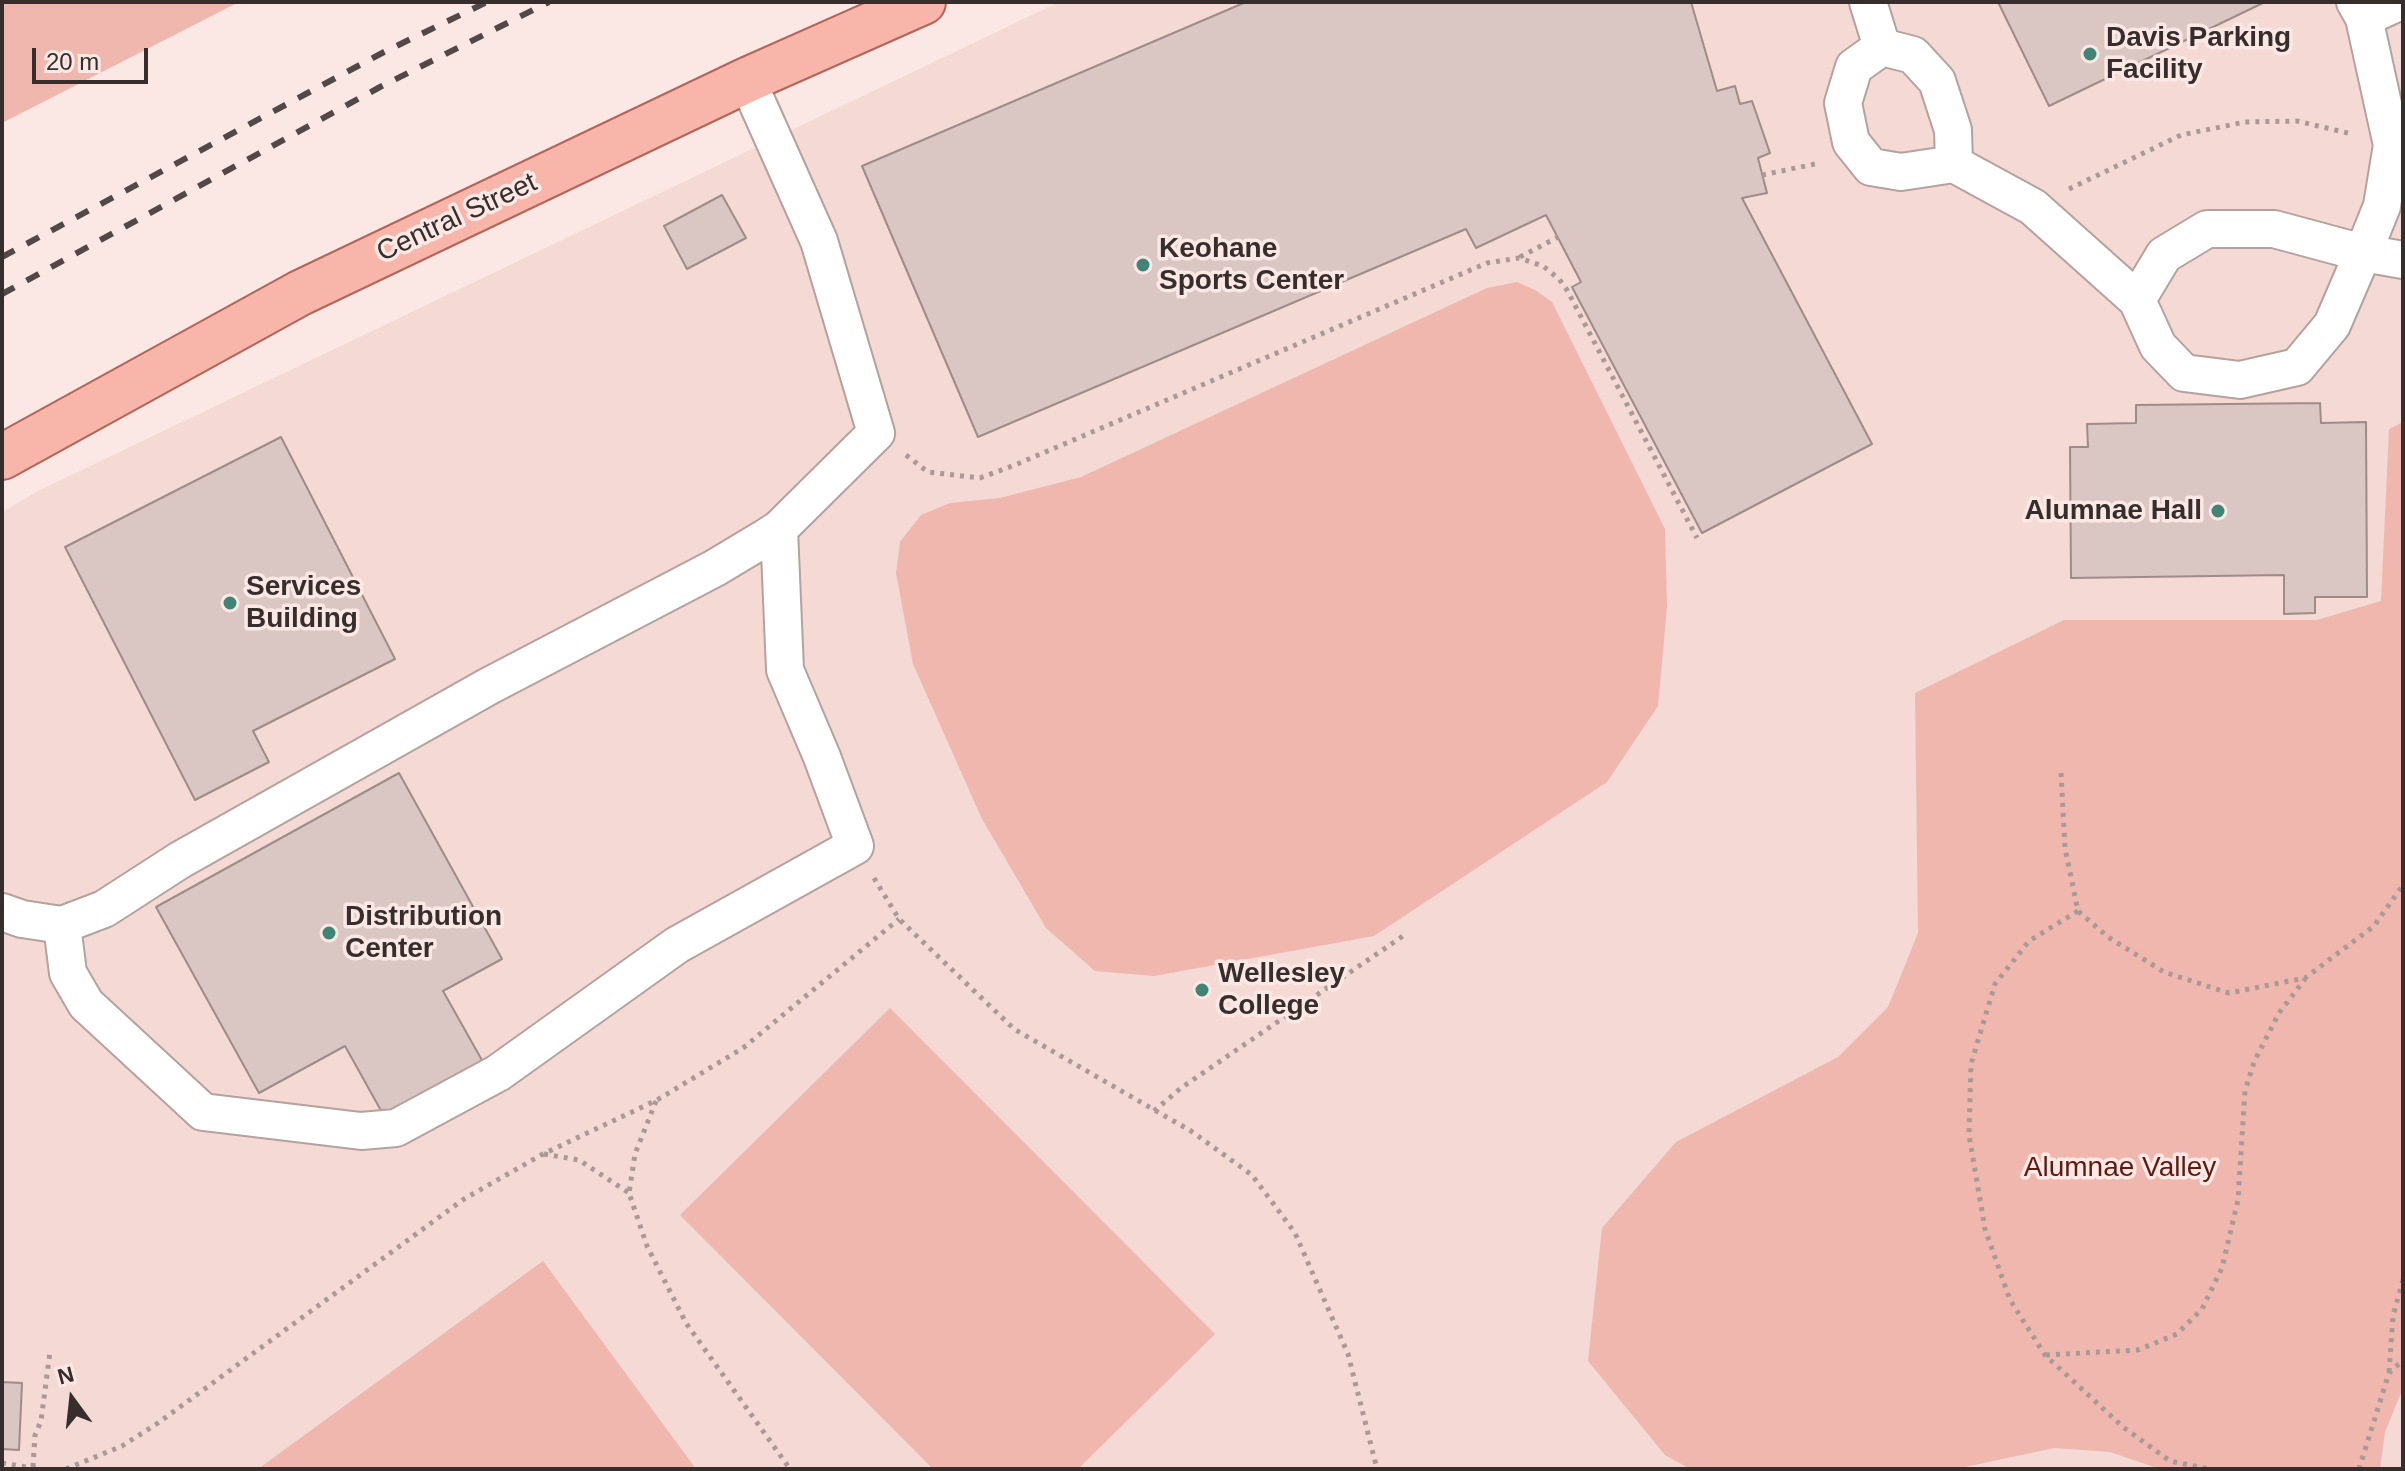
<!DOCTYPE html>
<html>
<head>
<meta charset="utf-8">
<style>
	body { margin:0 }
	#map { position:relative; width:2405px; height:1471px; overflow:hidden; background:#fbe8e4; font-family:Helvetica,sans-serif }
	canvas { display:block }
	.frame { position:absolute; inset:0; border:4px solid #362e2d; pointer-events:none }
	.north { position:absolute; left:32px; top:1359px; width:80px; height:80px; -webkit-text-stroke:6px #fbe8e4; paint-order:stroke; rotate:345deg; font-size:22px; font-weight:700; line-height:32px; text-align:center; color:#362e2d }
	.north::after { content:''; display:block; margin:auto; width:28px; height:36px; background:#362e2d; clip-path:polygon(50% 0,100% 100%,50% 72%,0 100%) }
	.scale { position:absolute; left:32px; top:48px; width:116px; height:36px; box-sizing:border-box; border:4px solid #362e2d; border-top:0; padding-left:10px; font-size:24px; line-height:28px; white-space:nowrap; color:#362e2d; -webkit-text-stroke:6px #fbe8e4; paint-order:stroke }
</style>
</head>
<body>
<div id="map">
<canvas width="2405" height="1471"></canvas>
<div class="frame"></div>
<div class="north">N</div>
<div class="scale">20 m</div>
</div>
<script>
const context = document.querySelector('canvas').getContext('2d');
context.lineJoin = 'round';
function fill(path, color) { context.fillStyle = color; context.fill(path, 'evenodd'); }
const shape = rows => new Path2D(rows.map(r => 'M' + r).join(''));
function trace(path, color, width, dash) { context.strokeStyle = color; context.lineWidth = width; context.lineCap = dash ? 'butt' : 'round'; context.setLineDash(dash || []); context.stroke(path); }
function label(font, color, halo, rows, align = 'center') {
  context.font = font + ' Helvetica,sans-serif'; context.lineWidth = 7; context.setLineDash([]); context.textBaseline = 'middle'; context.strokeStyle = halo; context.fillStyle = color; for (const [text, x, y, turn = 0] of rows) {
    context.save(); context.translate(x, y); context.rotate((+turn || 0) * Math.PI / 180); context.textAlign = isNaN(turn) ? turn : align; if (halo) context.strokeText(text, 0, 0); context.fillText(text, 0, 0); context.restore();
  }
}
fill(shape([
	[1059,2,2403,2,2403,1469,2,1469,2,512,40,490]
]), '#f5d9d4');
fill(shape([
	[2,2,239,2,2,123],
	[1517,282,1535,290,1552,302,1665,529,1667,607,1658,706,1607,782,1374,936,1154,976,1095,971,1046,928,982,819,913,664,896,573,900,542,921,515,950,503,1000,498,1081,477,1487,288],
	[2403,422,2403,1388,2385,1432,2380,1469,2160,1469,2110,1452,2054,1448,1956,1469,1690,1469,1665,1455,1588,1361,1602,1228,1676,1142,1838,1057,1888,1007,1918,933,1915,693,2064,620,2317,620,2381,601,2389,429],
	[890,1008,1215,1334,1078,1469,933,1469,680,1215],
	[543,1261,696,1469,258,1469]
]), '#efb7ad');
const building = shape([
	[1246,2,1691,2,1717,91,1735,86,1740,104,1752,101,1770,153,1758,158,1767,193,1742,198,1872,444,1702,533,1572,287,1581,282,1546,215,1476,248,1466,229,978,437,862,166,1246,2],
	[1998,2,2265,2,2049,106,1998,2],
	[722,195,746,238,687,269,664,226,722,195],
	[2320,403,2321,423,2366,422,2367,597,2315,597,2315,613,2284,614,2284,575,2071,578,2070,447,2088,447,2087,424,2136,423,2136,405,2320,403],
	[281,437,395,659,253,731,269,762,195,800,65,547,281,437],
	[399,773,502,959,443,991,483,1062,384,1116,345,1046,259,1093,156,907,399,773],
	[2,1382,22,1383,19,1450,2,1449,2,1382]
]);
fill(building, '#dac6c2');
trace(building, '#9e8c89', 2);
const minor = shape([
	[1868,2,1882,47],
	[2364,18,2399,2],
	[1954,164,1953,130,1937,81,1913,55,1882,47,1854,67,1843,103,1851,142,1871,167,1901,172,1954,164,2033,207,2137,300,2158,346,2184,373,2240,380,2297,367,2332,325,2363,253,2382,206,2392,145,2364,18,2355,2],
	[2137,300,2164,255,2207,229,2274,229,2363,253,2403,260],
	[2,912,22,919,62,925,104,909,180,860,489,686,715,568,765,538,779,529,876,433,819,241,747,80],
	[62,925,68,973,86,1004,203,1112,361,1131,396,1128,498,1073,677,945,855,846,822,757,785,670,779,529]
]);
const major = shape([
	[2,457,300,293,747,80,923,2]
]);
trace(minor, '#b5a29e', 40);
trace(major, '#b26559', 48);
trace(shape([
	[1762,175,1820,163],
	[2069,189,2181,135,2245,122,2297,121,2352,134],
	[1520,257,1558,237],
	[906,455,928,472,980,478,1015,465,1487,263,1519,258,1543,266,1559,279,1567,290,1697,538],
	[2061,773,2065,848,2078,911,2108,937,2164,972,2229,993,2305,978,2374,926,2403,885],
	[874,878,899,919,1014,1029,1191,1131,1252,1175,1295,1233,1348,1354,1377,1469],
	[2078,911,2029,941,1995,984,1971,1064,1969,1135,1985,1229,2010,1300,2045,1355,2123,1427,2170,1461,2209,1469],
	[656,1101,635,1154,629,1193,647,1246,686,1323,790,1469],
	[1154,1111,1181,1088,1403,936],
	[544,1154,579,1160,629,1193],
	[2046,1355,2138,1350,2177,1334,2202,1309,2222,1268,2238,1200,2245,1091,2254,1062,2279,1013,2305,979],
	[2389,1372,2393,1316,2403,1280],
	[2,1463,38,1469],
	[33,1467,35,1435,41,1421,50,1352],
	[66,1469,122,1446,158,1423,464,1199,543,1154,657,1100,743,1048,899,919],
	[2359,1469,2389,1373,2403,1360]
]), '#a99a97', 5, [4, 6]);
trace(minor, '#fff', 36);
trace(major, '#f8b5a9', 44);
trace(shape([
	[2,257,384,52,487,2],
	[2,294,380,87,549,2]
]), '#524847', 6, [14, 14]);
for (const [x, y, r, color] of [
	[2090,54,8,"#408478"],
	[1143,265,8,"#408478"],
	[2218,511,8,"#408478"],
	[230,603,8,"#408478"],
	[329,933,8,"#408478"],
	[1202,990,8,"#408478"]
]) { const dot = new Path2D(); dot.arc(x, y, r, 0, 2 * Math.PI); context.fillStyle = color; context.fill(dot); trace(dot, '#fbe8e4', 3); }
label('bold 28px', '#362e2d', '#fbe8e4', [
	["Davis Parking",2106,38],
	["Facility",2106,70],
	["Keohane",1159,249],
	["Sports Center",1159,281],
	["Alumnae Hall",2202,511,"right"],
	["Services",246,587],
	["Building",246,619],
	["Distribution",345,917],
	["Center",345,949],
	["Wellesley",1218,974],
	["College",1218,1006]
], 'left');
label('28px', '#362e2d', '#fbe8e4', [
	["Central Street",457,218,-25]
]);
label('28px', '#5d1a11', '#fbe8e4', [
	["Alumnae Valley",2120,1168]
]);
</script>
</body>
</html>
